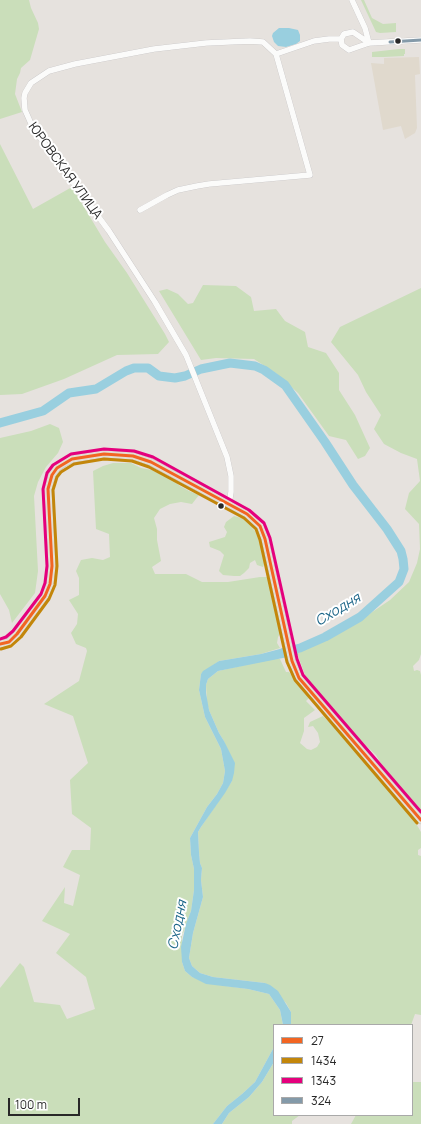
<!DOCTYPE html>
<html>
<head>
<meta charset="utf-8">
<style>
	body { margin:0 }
	#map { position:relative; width:421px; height:1124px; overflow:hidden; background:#e6e2de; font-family:Manrope,sans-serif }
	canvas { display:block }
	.legend { position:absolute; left:273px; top:1024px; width:140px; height:92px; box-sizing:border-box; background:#fff; border:1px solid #a9a9a9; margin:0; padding:5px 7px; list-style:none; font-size:12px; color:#282828 }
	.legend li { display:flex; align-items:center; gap:8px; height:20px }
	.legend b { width:20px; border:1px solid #a9a9a9 }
	.scale { position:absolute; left:8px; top:1098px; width:72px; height:18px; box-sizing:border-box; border:2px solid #282828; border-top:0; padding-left:5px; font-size:12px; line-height:14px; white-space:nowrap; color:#282828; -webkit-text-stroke:3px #fff; paint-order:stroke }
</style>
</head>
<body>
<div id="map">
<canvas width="421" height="1124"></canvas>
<ul class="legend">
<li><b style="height:5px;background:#f26522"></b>27</li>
<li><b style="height:5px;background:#c3860a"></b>1434</li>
<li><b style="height:5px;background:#e5007d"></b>1343</li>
<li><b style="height:5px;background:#849aa9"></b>324</li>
</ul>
<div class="scale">100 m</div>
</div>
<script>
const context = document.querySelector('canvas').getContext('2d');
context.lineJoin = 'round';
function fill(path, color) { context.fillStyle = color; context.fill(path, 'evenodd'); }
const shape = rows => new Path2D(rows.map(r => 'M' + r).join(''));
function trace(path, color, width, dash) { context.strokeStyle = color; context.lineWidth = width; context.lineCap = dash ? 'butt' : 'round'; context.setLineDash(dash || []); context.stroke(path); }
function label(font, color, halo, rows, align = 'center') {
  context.font = font + ' Manrope,sans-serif'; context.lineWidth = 4; context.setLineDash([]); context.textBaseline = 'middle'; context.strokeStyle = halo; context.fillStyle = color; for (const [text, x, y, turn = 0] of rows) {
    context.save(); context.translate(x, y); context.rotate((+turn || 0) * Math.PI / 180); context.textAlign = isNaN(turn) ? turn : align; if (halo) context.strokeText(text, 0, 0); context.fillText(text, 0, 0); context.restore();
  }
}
fill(shape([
	[419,57,420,74,415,75,417,128,415,133,405,139,401,126,383,130,371,63,384,64,384,58]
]), '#e0d9cd');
fill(shape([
	[0,0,29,0,31,8,38,23,39,29,30,60,21,68,20,73,17,79,15,94,22,112,0,119],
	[361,0,364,0,372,18,383,24,396,23,396,32,380,33,376,32],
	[399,49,405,49,405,54,404,54,404,56,384,57,372,57,372,52],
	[0,144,33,209,72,187,105,242,127,273,165,334,169,342,158,354,117,355,64,379,22,394,0,395],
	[203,285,236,286,251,297,254,311,276,309,285,321,305,332,308,347,326,353,339,373,339,390,355,415,370,448,365,456,358,459,346,440,329,436,298,393,277,374,254,359,216,358,201,360,159,291,167,289,178,294,188,304,193,303],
	[421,288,421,654,419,660,413,666,414,671,417,670,420,671,421,675,421,812,380,762,376,755,357,737,315,690,305,675,297,653,356,623,390,600,409,582,417,563,420,549,419,524,405,509,409,493,420,481,417,459,401,453,384,444,374,429,381,415,366,392,358,375,331,342,340,327],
	[50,424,59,428,63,442,58,453,46,467,38,482,34,496,38,571,35,593,12,623,9,610,0,594,0,438,31,431],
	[113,463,131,463,141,468,152,470,172,479,180,486,189,491,199,495,192,504,181,502,170,504,160,509,154,518,157,529,157,540,161,561,152,567,155,574,186,574,202,582,228,582,260,577,267,577,270,582,281,632,278,637,277,643,280,648,261,654,219,661,201,674,199,690,205,717,221,749,225,771,223,783,217,794,207,807,190,838,191,855,194,869,194,890,191,911,182,936,182,962,185,971,192,977,226,986,248,989,269,994,280,1010,283,1025,274,1025,274,1047,255,1082,242,1094,227,1106,213,1124,0,1124,0,988,20,963,24,967,34,1002,60,1005,67,1019,95,1009,86,977,56,953,70,934,42,921,65,887,64,903,73,906,80,875,63,867,72,850,90,850,91,828,72,814,70,780,88,763,73,716,44,704,79,681,87,651,86,648,76,644,71,633,77,624,78,614,69,600,79,595,79,578,76,571,81,560,92,558,103,560,110,557,109,534,96,529,93,471,103,466],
	[234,516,245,519,255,531,261,546,265,562,263,567,257,565,255,560,250,563,249,568,244,573,240,576,234,576,223,575,219,571,224,555,220,551,210,547,209,542,225,537,227,532,224,527,226,522],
	[273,659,280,659,286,672,289,672,292,675,309,698,306,701,315,710,304,718,304,731,300,743,307,749,311,750,317,747,320,742,318,733,313,726,308,727,310,722,323,716,349,742,352,749,358,753,391,794,414,820,421,832,421,848,418,850,418,855,421,856,421,1015,415,1014,411,1025,291,1025,291,1012,286,1003,265,983,213,977,200,973,192,966,189,958,193,933,203,897,201,880,202,868,200,863,199,852,198,832,201,827,232,781,224,741,219,733,209,710,207,703,206,685,208,679,218,671],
	[274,1062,274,1115,300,1115,292,1121,292,1124,222,1124,229,1113,249,1097,262,1082],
	[412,1082,421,1082,421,1124,351,1124,356,1115,412,1115]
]), '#cadeba');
fill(shape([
	[279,28,289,28,298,30,300,35,300,41,296,44,286,47,278,46,274,42,272,36,273,33],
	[291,646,296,647,298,655,218,671,208,679,206,685,206,693,209,710,219,733,224,741,235,763,234,773,232,781,225,793,201,827,198,832,199,852,200,863,202,868,201,880,203,897,193,933,189,958,192,966,200,973,213,977,265,983,270,985,278,991,291,1012,291,1025,283,1025,280,1010,269,994,248,989,206,984,192,977,185,971,182,962,181,947,186,924,191,911,194,890,194,869,191,855,190,838,207,807,217,794,223,783,225,771,221,749,205,717,199,690,201,674,203,671,219,661,261,654],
	[274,1047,274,1062,262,1082,249,1097,229,1113,222,1124,213,1124,227,1106,242,1094,255,1082]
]), '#99cfdf');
trace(shape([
	[0,423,43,411,69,393,96,389,126,371,134,368,148,368,159,376,175,378,185,376,201,369,230,363,255,366,264,370,285,385,325,442,353,485,387,529,401,551,403,559,404,569,399,582,360,617,325,637,300,648,284,652]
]), '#99cfdf', 9);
const minor = shape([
	[352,0,365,28,369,43],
	[369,43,353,32,344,34,341,39,342,45,349,50,369,43,421,40],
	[276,54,314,41,329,39,341,39],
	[140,210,167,195,178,190,197,186,209,184,310,175,276,54],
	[229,504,231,492,231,476,227,457,186,355,155,302,109,231,33,128,25,110,24,98,25,93,31,83,49,71,75,64,154,49,206,43,250,41,263,42,276,54]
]);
const major = shape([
	[0,644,9,642,17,634,45,596,50,584,52,566,48,489,52,475,57,468,64,463,72,459,104,454,133,456,151,462,247,514,260,526,265,539,292,661,299,678,421,820]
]);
trace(minor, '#c0bebf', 6);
trace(major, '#bfbdbc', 8);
trace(minor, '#fbfbfa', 5.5);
trace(major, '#e3dfd5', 7);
trace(shape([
	[0,644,9,642,17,634,45,596,50,584,52,566,48,489,52,475,57,468,72,459,104,454,133,456,151,462,247,514,260,526,265,539,292,661,299,678,421,820]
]), '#f26522', 3);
trace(shape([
	[1,649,11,646,21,637,49,599,55,585,57,566,53,490,57,477,61,472,74,464,104,459,132,461,149,467,244,518,256,529,260,540,287,662,295,680,417,823]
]), '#c3860a', 3);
trace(shape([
	[0,639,6,637,13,631,41,594,45,583,47,566,43,489,47,473,53,465,71,454,104,449,134,451,153,457,249,510,264,523,270,538,297,659,303,675,421,812]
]), '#e5007d', 3);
trace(shape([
	[390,42,421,40]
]), '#849aa9', 3);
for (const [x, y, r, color] of [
	[398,41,3.5,"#282828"],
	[221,506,3.5,"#282828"]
]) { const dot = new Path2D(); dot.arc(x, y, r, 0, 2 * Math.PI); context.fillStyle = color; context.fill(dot); trace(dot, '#fff', 1.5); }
label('13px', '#282828', '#fff', [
	["ЮРОВСКАЯ УЛИЦА",65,171,54]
]);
label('italic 14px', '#1b6588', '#fff', [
	["Сходня",338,610,-31],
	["Сходня",178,925,-79]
]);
</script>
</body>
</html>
